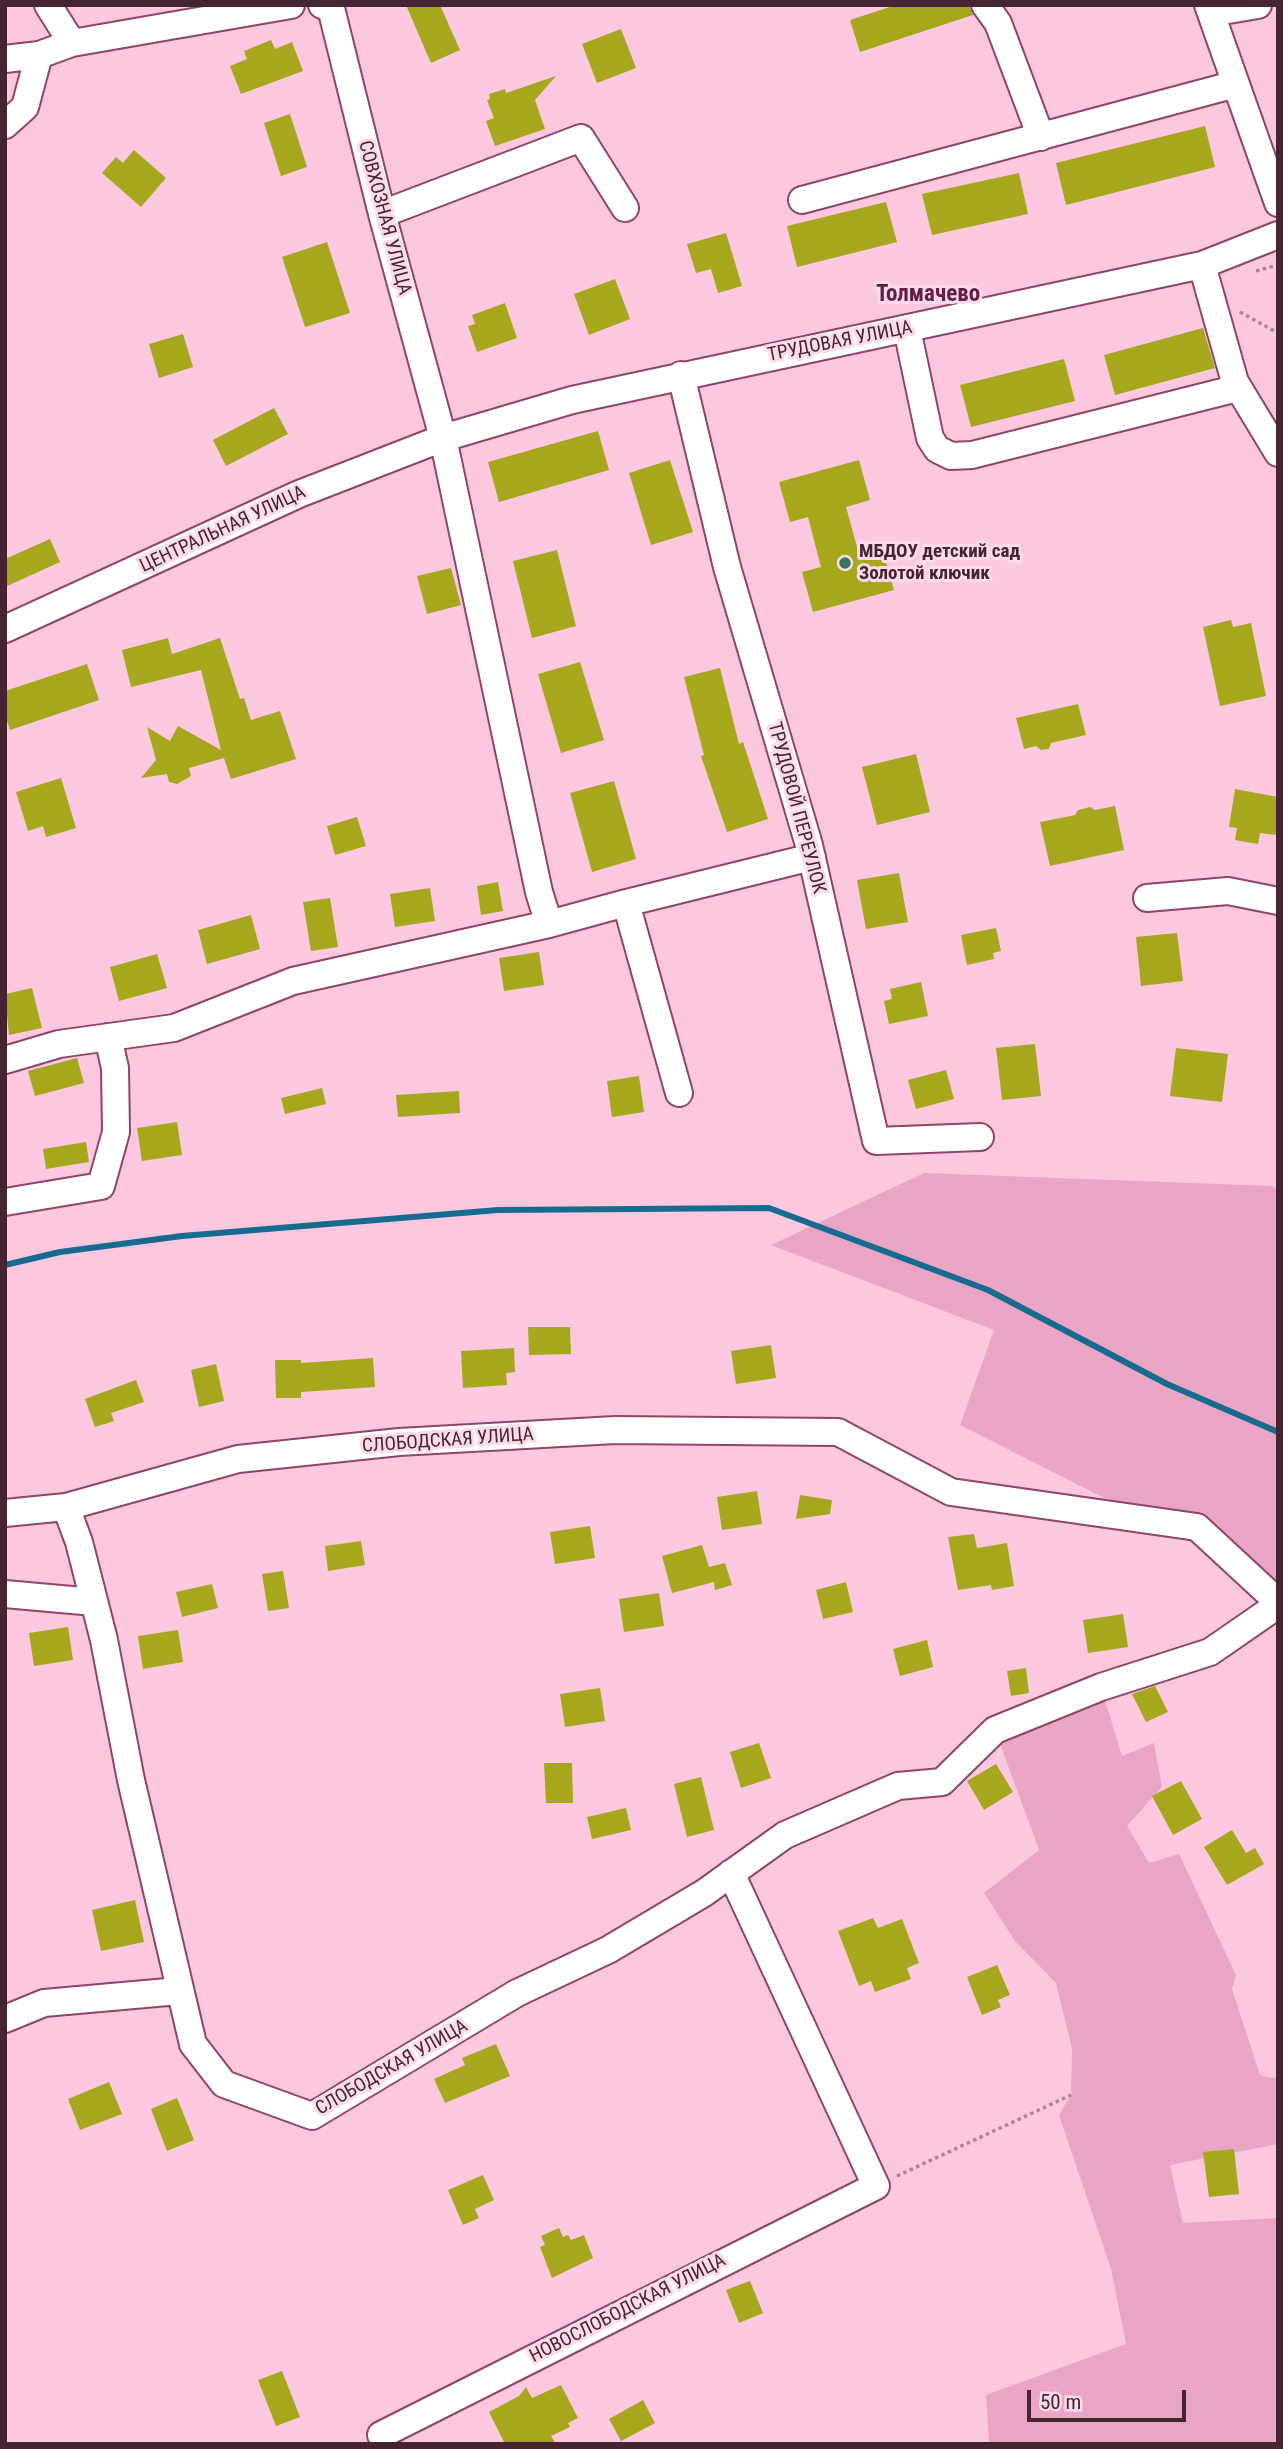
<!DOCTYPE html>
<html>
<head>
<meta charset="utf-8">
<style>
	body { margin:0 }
	#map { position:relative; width:1283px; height:2449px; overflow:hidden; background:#fbc8df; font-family:"Roboto Condensed",sans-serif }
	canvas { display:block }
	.frame { position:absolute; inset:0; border:7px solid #452534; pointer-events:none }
	.scale { position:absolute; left:1027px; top:2390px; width:159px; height:32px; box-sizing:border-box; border:4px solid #452534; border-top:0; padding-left:9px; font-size:21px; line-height:24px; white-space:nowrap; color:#452534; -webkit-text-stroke:5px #fddbea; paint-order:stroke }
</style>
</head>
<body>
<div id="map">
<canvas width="1283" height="2449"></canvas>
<div class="frame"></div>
<div class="scale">50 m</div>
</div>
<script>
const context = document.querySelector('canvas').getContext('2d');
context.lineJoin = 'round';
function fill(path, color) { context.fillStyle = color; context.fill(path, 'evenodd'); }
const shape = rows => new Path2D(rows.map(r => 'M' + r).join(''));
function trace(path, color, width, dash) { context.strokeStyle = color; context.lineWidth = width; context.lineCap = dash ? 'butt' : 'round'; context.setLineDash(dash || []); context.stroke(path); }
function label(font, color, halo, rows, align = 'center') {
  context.font = font + ' "Roboto Condensed",sans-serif'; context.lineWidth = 6; context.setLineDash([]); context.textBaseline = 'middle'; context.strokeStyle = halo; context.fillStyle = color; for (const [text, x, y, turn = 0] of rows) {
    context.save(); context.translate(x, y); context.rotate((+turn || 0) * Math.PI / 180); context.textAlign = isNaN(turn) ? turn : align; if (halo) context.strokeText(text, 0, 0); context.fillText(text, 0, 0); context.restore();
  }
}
fill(shape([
	[924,1173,1272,1186,1278,1189,1278,1586,960,1425,994,1330,771,1245],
	[1101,1687,1122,1756,1154,1743,1162,1787,1127,1826,1149,1863,1179,1854,1236,1975,1232,1989,1260,2075,1278,2079,1278,2144,1170,2165,1183,2223,1278,2218,1278,2444,989,2444,986,2395,1126,2344,1111,2269,1059,2115,1071,2095,1072,2049,1056,1983,1015,1941,984,1893,1039,1850,995,1730]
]), '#eaa5c5');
trace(shape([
	[5,1265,60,1252,182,1236,498,1210,769,1208,988,1290,1167,1384,1278,1432]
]), '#166b8f', 6);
fill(shape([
	[406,5,440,5,460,50,431,63],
	[896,5,969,5,973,15,860,52,850,20],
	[621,29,636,68,597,83,582,44],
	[271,40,275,49,292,42,303,71,241,94,230,66,247,59,244,51],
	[556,76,535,100,545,129,495,146,486,121,494,118,487,100,490,99,489,94,505,89,506,93],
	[290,114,307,167,281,176,264,123],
	[1205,126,1215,167,1066,205,1056,163],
	[134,150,166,178,141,207,102,173,116,157,123,163],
	[1019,173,1028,214,932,235,922,194],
	[886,202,897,242,797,267,787,226],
	[726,233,742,286,718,293,711,269,696,273,687,244],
	[327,242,350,313,305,327,282,257],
	[615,279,630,319,589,335,574,294],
	[505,303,517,338,477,352,468,326,475,324,472,315],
	[1203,328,1215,368,1115,395,1104,355],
	[183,334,193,367,159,378,149,344],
	[1064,359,1075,401,971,427,960,385],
	[274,408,288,434,226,466,213,440],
	[598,431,609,470,499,502,488,462],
	[670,460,693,532,651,545,629,473],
	[859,460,870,500,846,507,860,558,883,552,894,590,813,612,802,572,821,567,808,517,790,522,779,482],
	[50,539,60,562,5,587,5,559],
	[557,550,576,626,532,638,513,561],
	[451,568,461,605,427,614,417,576],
	[1231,620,1233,627,1251,623,1266,696,1220,706,1203,627],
	[168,638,172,654,220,638,240,699,244,698,251,720,280,711,296,759,231,779,224,758,189,768,191,776,177,784,169,782,167,774,141,778,156,760,147,727,170,741,178,726,221,750,201,670,131,687,122,650],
	[580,662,604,740,561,753,538,674],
	[87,664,99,700,10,730,5,715,5,691],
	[720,668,739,744,743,742,768,819,727,832,701,756,704,755,684,677],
	[1078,704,1086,735,1051,743,1049,749,1041,750,1036,746,1024,749,1016,718],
	[916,754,930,812,877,825,862,767],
	[61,778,76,828,46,837,43,826,28,831,16,792],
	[614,781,636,859,592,872,570,793],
	[1235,789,1278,797,1276,835,1260,833,1258,844,1235,840,1237,828,1229,827],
	[1115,806,1124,850,1050,866,1040,822,1075,815,1078,810,1090,807,1095,810],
	[357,817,366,846,335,855,327,826],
	[899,873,908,922,866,929,857,880],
	[498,882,503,911,481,915,477,886],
	[430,888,435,921,395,927,390,894],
	[330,898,338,947,311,951,303,902],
	[251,915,260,949,207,964,198,930],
	[996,928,1001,951,993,953,994,959,967,965,961,935],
	[1177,933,1183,981,1141,986,1136,937],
	[539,952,544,985,504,991,499,958],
	[157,954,167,988,119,1001,110,967],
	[921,982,928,1016,889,1024,884,1001,892,999,890,989],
	[32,988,42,1028,9,1035,5,994],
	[1035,1044,1041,1096,1002,1100,996,1048],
	[1176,1048,1228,1054,1222,1102,1170,1096],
	[77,1058,84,1083,35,1096,28,1071],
	[946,1070,954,1099,916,1109,908,1080],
	[639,1076,644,1112,612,1117,607,1081],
	[322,1088,326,1104,285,1114,281,1098],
	[459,1091,460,1113,398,1117,396,1095],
	[177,1122,182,1155,142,1161,137,1128],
	[86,1142,89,1162,46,1169,43,1149],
	[528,1327,570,1327,571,1354,529,1355],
	[771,1345,776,1378,736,1384,731,1351],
	[514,1348,515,1372,506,1373,507,1385,463,1388,461,1351],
	[373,1358,375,1387,301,1392,301,1398,276,1398,275,1360,301,1360,301,1363],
	[216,1364,224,1401,199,1407,191,1370],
	[136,1380,144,1402,111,1413,114,1421,95,1427,85,1399],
	[757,1491,762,1524,722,1530,717,1497],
	[800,1495,832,1500,830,1514,796,1519],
	[590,1526,595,1558,555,1564,550,1532],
	[974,1534,977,1548,1007,1543,1014,1586,992,1590,991,1585,958,1590,948,1537],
	[361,1541,365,1565,328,1571,325,1546],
	[702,1545,709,1567,725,1563,732,1585,715,1590,714,1582,672,1593,662,1556],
	[283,1571,289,1608,268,1611,262,1574],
	[846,1582,853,1612,823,1619,816,1590],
	[212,1584,218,1608,182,1617,176,1592],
	[659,1593,664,1626,624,1632,619,1599],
	[1123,1614,1128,1647,1088,1653,1083,1620],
	[68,1627,73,1660,34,1666,29,1633],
	[178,1630,183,1662,143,1669,138,1636],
	[927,1640,933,1667,900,1676,893,1649],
	[1026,1668,1029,1693,1011,1696,1007,1671],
	[1155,1686,1168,1712,1146,1722,1132,1694],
	[600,1688,605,1721,565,1727,560,1694],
	[759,1743,771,1778,741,1788,730,1752],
	[544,1763,572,1763,573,1803,546,1803],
	[996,1764,1013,1792,984,1810,967,1781],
	[701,1777,714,1830,687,1837,674,1784],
	[1181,1781,1202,1819,1173,1835,1152,1796],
	[626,1808,631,1830,592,1839,587,1817],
	[1232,1830,1246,1853,1255,1848,1264,1864,1227,1885,1204,1847],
	[135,1900,144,1942,101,1951,92,1910],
	[873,1918,878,1928,902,1919,919,1963,907,1968,911,1979,875,1992,871,1981,859,1986,838,1931],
	[997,1965,1010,1995,998,2000,1001,2007,982,2015,967,1977],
	[496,2044,510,2076,445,2103,434,2079,465,2065,462,2058],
	[109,2082,122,2114,80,2130,68,2099],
	[177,2098,194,2140,167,2151,151,2109],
	[1234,2149,1239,2194,1209,2197,1203,2152],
	[483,2175,494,2200,475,2209,479,2218,463,2225,448,2190],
	[559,2228,563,2237,568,2235,571,2240,584,2235,593,2258,552,2278,540,2247,545,2245,541,2236],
	[750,2281,763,2313,739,2323,726,2290],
	[282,2371,300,2417,276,2426,258,2380],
	[561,2385,578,2418,568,2423,570,2427,551,2436,556,2444,505,2444,489,2412,519,2396,526,2387,532,2398],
	[643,2400,655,2423,621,2441,609,2419]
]), '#a6a71c');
const minor = shape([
	[48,5,72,43,291,5],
	[322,5,331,8,382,214,443,438,539,892,549,924,626,903,679,1093],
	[985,5,998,23,1041,137],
	[1208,5,1278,203],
	[1211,13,1258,5],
	[5,59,39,55],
	[5,125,25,107,39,55,72,43],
	[802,200,1236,84],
	[382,214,581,138,625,208],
	[1202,265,1235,382,1278,453],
	[907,329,930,438,937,449,951,456,972,455,1238,388],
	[681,375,727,567,809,845,876,1141,980,1137],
	[5,629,299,494,443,438,572,400,1202,265,1278,235],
	[1147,898,1228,891,1278,901],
	[626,903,812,857],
	[5,1060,59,1044,174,1028,293,981,549,924],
	[5,1202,101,1186,116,1132,115,1068,108,1037],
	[66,1507,79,1542,104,1640,131,1780,193,2044,224,2084,312,2116,517,1993,608,1950,704,1893,785,1835,898,1786,942,1782,995,1730,1101,1687,1210,1652,1278,1605],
	[5,1513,66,1507,238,1459,399,1442,615,1430,838,1432,951,1492,1197,1527,1278,1602],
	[5,1594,94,1602],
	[5,2019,44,2003,179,1991],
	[381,2435,876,2186,731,1873]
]);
trace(minor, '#8d456a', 30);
trace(shape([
	[1256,271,1278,265],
	[1240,312,1278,333],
	[897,2176,1071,2095]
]), '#ae8397', 3.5, [3.5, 3.5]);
trace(minor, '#fff', 26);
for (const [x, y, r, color] of [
	[845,563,7,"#387562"]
]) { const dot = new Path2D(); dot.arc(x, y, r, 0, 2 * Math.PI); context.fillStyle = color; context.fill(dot); trace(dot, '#fddbea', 2.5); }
label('19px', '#452534', '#fddbea', [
	["СОВХОЗНАЯ УЛИЦА",384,218,75],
	["ТРУДОВАЯ УЛИЦА",840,342,-11],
	["ЦЕНТРАЛЬНАЯ УЛИЦА",223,530,-25],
	["ТРУДОВОЙ ПЕРЕУЛОК",796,808,75],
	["СЛОБОДСКАЯ УЛИЦА",448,1441,-4],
	["СЛОБОДСКАЯ УЛИЦА",392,2068,-30],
	["НОВОСЛОБОДСКАЯ УЛИЦА",628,2309,-27]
]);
label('bold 19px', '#452534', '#fddbea', [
	["МБДОУ детский сад",859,552],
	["Золотой ключик",859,574]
], 'left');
label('bold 23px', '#621e43', '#fddbea', [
	["Толмачево",928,295]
]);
</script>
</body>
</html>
